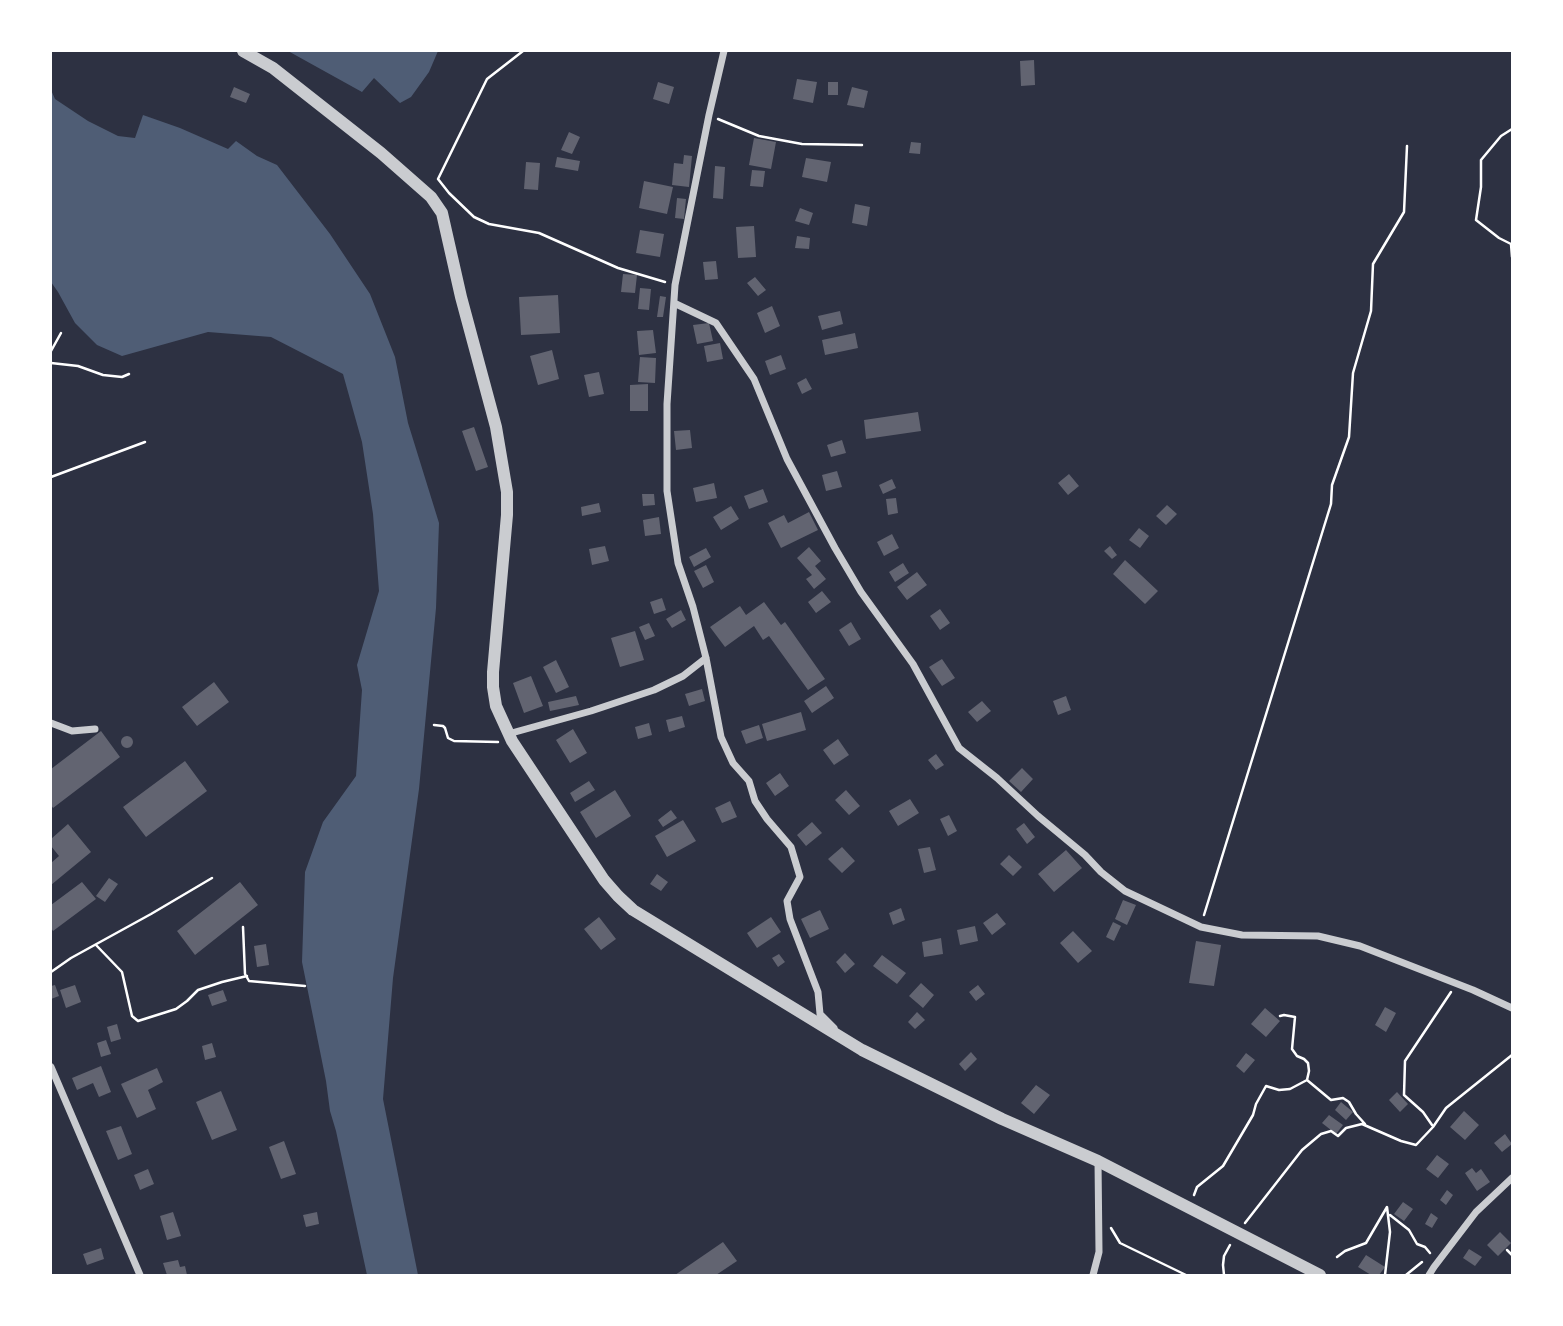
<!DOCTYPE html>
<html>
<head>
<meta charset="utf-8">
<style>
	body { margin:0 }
	#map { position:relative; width:1563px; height:1326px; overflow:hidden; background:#2d3142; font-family:Figtree,sans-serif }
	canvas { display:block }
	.frame { position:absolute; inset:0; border:52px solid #fff; pointer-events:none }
</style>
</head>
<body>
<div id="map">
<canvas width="1563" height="1326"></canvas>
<div class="frame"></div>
</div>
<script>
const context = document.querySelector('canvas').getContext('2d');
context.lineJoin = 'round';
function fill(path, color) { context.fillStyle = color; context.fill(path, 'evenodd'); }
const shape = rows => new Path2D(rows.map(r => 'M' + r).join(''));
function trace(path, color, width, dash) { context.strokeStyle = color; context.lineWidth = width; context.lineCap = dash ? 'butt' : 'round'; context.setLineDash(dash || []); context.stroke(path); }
fill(shape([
	[288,51,438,51,429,72,411,97,400,103,374,78,362,92],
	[51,90,55,99,88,121,118,136,135,138,143,115,180,128,228,149,236,141,257,156,277,165,330,234,370,294,395,357,408,423,439,523,436,608,419,789,393,978,383,1099,418,1275,367,1275,336,1131,330,1111,326,1081,302,962,305,872,323,822,356,776,362,690,357,665,379,591,373,514,362,442,343,374,271,337,208,332,122,356,97,345,75,323,58,292,51,282]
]), '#4f5d75');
fill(shape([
	[1034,60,1035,85,1021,86,1020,61],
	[797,79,817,82,813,103,793,99],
	[658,82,674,87,669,104,653,99],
	[828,82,838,82,838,95,828,95],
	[234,87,250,94,246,103,230,97],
	[852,87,868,91,864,108,847,105],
	[569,132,580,137,572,154,561,150],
	[754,138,776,142,771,169,749,165],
	[911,142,921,143,920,154,909,153],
	[684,155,692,156,689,187,672,185,674,163,683,164],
	[557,157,580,161,578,171,555,167],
	[806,158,831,162,827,182,802,177],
	[526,162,540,163,538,190,524,189],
	[715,166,725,167,723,199,713,198],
	[752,170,765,171,763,187,750,186],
	[644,181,673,187,667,214,639,208],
	[677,198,686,199,684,219,675,218],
	[855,204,870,207,867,226,852,223],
	[800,208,813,213,809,225,795,221],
	[754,226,756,257,738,258,736,227],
	[640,230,664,234,660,257,636,253],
	[797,236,810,238,809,249,795,248],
	[716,261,718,279,705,280,703,262],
	[623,274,637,275,635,293,621,292],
	[755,277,766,290,758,296,747,283],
	[640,288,651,289,649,310,638,309],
	[558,295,560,333,521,335,519,297],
	[660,296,666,297,663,317,657,317],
	[772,306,780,326,765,333,757,313],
	[840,311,843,324,822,330,818,316],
	[709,323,713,341,697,344,693,325],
	[653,330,656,353,639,355,637,331],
	[855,333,858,348,825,355,822,340],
	[720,343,723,359,707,362,704,346],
	[552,350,559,379,538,385,530,356],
	[781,355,786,369,770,375,765,361],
	[640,357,656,358,655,383,638,382],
	[599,372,604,394,589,397,584,375],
	[806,378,812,389,802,394,797,383],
	[648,384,648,411,630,411,630,385],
	[918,412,921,431,866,439,864,420],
	[474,427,488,467,476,471,462,431],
	[690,430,692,448,676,450,674,431],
	[842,440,846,453,831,457,827,445],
	[837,471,842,487,826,491,822,475],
	[1069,474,1079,486,1068,495,1058,483],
	[892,479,896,488,883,494,879,485],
	[714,483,717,498,696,502,693,488],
	[763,489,768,502,749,509,744,496],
	[642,494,654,494,655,505,643,506],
	[896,498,898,513,888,515,886,499],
	[599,503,601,512,582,516,581,507],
	[1167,505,1177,514,1166,525,1156,516],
	[731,506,739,519,721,530,713,517],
	[809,512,818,530,781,548,768,523,784,515,788,523],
	[659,517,661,534,645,536,643,520],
	[1139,528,1149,536,1140,548,1129,540],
	[892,534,899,548,884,556,877,542],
	[605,546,609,561,592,565,589,549],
	[1110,546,1117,555,1112,559,1104,551],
	[809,547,821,561,815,566,826,579,814,589,806,579,812,575,797,558],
	[706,548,711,557,694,567,689,557],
	[1125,560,1158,591,1145,604,1113,574],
	[903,563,909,573,895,582,889,572],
	[706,565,714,582,703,588,694,571],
	[917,572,927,585,907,600,897,587],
	[822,591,831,602,816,613,808,602],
	[662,598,666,610,654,614,650,602],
	[764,602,781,625,785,622,825,679,808,690,769,636,763,640,754,626,725,647,710,627,740,606,746,615],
	[940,609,950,623,940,630,930,616],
	[681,610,686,620,672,628,666,619],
	[851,622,861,639,849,646,839,630],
	[649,623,655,636,645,640,639,627],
	[635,631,644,660,620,667,611,638],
	[942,659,955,678,942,686,929,667],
	[556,660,569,687,556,693,543,667],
	[531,676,543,706,524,713,513,683],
	[214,682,229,702,197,726,182,707],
	[826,686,834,698,812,713,804,701],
	[702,689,705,701,689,706,685,694],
	[576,696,579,705,550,711,548,702],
	[1066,696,1071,710,1058,715,1053,701],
	[982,701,991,711,977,722,968,712],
	[801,712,806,730,767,741,762,724],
	[682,716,685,727,669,732,666,720],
	[649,723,652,735,638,739,635,727],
	[759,725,763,738,746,744,741,731],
	[573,729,587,753,570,763,556,740],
	[101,731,120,757,53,808,51,805,51,769],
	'121 742a6 6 0 1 1 12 0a6 6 0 1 1-12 0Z',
	[838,739,849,755,834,765,823,750],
	[936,754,944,765,936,770,928,760],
	[185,761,207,791,146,837,123,807],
	[1022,768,1033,779,1021,792,1009,781],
	[780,773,789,786,775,796,766,783],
	[589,781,595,790,575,802,570,793],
	[615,790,631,816,596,838,580,812],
	[846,790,860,806,849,815,835,800],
	[910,799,919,813,898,826,889,811],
	[730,801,737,817,722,823,715,808],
	[671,810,677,818,663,827,658,820],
	[949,815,957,831,948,836,940,819],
	[683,820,696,841,667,857,655,836],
	[812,822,822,833,806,846,797,835],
	[1024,823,1035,837,1027,844,1016,829],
	[68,824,91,852,51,885,51,863,59,856,51,846,51,839],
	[842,847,855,861,842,873,828,859],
	[930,847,936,870,924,873,918,849],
	[1066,850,1082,868,1054,892,1038,874],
	[1009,855,1022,867,1013,876,1000,864],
	[657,874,668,882,661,891,650,884],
	[109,878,118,884,105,902,96,896],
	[82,882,96,899,53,931,51,928,51,905],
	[240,882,258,905,195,955,177,931],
	[1123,900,1136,905,1127,925,1115,919],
	[901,908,905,920,893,925,889,913],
	[820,910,829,929,810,938,801,919],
	[997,913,1006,924,992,935,983,923],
	[599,917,616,939,601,950,584,929],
	[771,917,781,932,757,948,747,933],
	[1113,922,1121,926,1114,941,1106,937],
	[975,926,978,941,960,945,957,930],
	[1073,931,1092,951,1078,963,1060,943],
	[941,938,943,954,924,957,922,942],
	[1196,941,1221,945,1214,986,1189,983],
	[266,944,269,965,257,967,254,946],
	[845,953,855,964,845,973,836,962],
	[779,954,785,962,778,967,772,958],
	[882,955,906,973,897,984,873,966],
	[921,983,934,995,923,1008,909,996],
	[55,985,59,996,51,999,51,986],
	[75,985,81,1002,66,1008,60,990],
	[978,985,985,994,976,1001,969,992],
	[223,990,227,1001,212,1006,208,995],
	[1385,1007,1396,1013,1386,1032,1375,1025],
	[1265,1008,1280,1021,1266,1037,1251,1024],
	[917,1012,925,1020,915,1029,908,1022],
	[117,1024,121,1039,111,1042,107,1027],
	[106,1040,111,1054,101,1057,97,1043],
	[212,1043,216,1057,205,1060,202,1046],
	[971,1052,977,1059,965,1071,959,1064],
	[1246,1053,1255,1060,1244,1073,1236,1066],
	[101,1066,111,1092,99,1097,93,1083,77,1090,72,1078],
	[157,1068,163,1082,148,1090,156,1109,137,1118,121,1084],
	[1036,1085,1050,1095,1034,1114,1021,1103],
	[221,1091,237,1130,212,1140,196,1102],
	[1397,1092,1408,1104,1400,1112,1389,1100],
	[1341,1102,1353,1112,1346,1120,1335,1110],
	[1464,1111,1479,1125,1465,1140,1450,1127],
	[1329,1115,1343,1125,1336,1134,1322,1123],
	[121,1126,132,1154,118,1160,106,1131],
	[1505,1134,1512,1144,1502,1152,1494,1143],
	[284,1141,296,1174,281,1179,269,1147],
	[1437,1155,1449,1164,1438,1178,1426,1169],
	[1472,1168,1476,1173,1481,1169,1490,1182,1477,1191,1465,1173],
	[148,1169,154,1184,140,1190,134,1175],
	[1447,1190,1453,1195,1446,1205,1440,1200],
	[1403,1202,1413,1209,1404,1221,1394,1214],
	[173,1212,181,1236,167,1240,160,1216],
	[317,1212,319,1224,306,1227,303,1215],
	[1431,1213,1438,1218,1432,1228,1425,1224],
	[1500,1232,1511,1243,1498,1256,1487,1245],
	[723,1242,737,1261,716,1275,675,1275],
	[101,1248,104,1259,87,1265,83,1254],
	[1469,1249,1482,1257,1475,1266,1463,1258],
	[1366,1255,1385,1267,1379,1275,1371,1275,1358,1267],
	[178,1260,180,1267,185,1266,187,1275,167,1275,163,1263]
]), '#626471');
trace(shape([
	[523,51,487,79,438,179,449,193,474,217,489,224,539,233,618,268,665,282],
	[718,119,759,136,802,144,862,145],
	[1512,129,1501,136,1481,160,1481,187,1476,220,1499,238,1511,244,1512,257],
	[51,351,61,333],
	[51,363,78,366,103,375,122,377,129,374],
	[51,477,145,442],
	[434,725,443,726,445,728,448,738,454,741,498,742],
	[1204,915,1331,504,1332,485,1349,437,1353,373,1371,311,1373,264,1404,212,1407,146],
	[243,927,245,974,249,981,305,986],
	[96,945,122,972,132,1016,138,1021,176,1009,187,1001,198,990,222,982,247,976],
	[51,972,71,958,151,914,212,878],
	[1280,1016,1284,1015,1295,1017,1292,1049,1297,1056,1304,1059,1308,1063,1309,1071,1307,1080],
	[1432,1125,1423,1112,1404,1095,1405,1061,1451,992],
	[1194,1195,1197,1187,1223,1166,1253,1115,1256,1104,1266,1086,1279,1090,1290,1089,1307,1080,1331,1100,1343,1098,1349,1102,1356,1114,1365,1124],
	[1390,1215,1409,1230,1417,1244,1425,1247,1430,1253],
	[1245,1223,1302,1150,1321,1134,1331,1131,1338,1136,1346,1128,1362,1124,1401,1141,1416,1145,1433,1127,1446,1108,1512,1055],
	[1111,1228,1120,1243,1186,1275],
	[1507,1250,1512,1255],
	[1337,1257,1345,1251,1366,1243,1387,1207,1390,1232,1385,1275],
	[1224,1275,1223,1265,1224,1256,1230,1245],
	[1406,1275,1422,1262]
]), '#fff', 2.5);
trace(shape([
	[724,51,709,115,675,285,667,404,667,491,678,563,693,607,706,658,721,737,733,763,749,781,755,801,767,819,791,847,800,877,787,901,790,919,818,992,820,1014,834,1028],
	[674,303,716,323,754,379,787,459,835,548,861,592,913,664,959,748,997,778,1038,816,1085,855,1101,872,1125,891,1201,927,1242,935,1318,936,1360,946,1473,990,1512,1008],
	[51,723,72,731,95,729],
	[508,734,591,711,654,690,683,676,706,658],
	[51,1067,140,1275],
	[1093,1275,1099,1252,1098,1161],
	[1429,1275,1434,1267,1476,1212,1512,1178]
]), '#caccd0', 7);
trace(shape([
	[243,51,273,68,381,153,431,197,442,213,461,297,496,427,507,492,507,515,493,672,493,687,496,706,512,741,604,880,618,896,633,910,862,1050,1002,1119,1098,1161,1320,1275]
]), '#caccd0', 12);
</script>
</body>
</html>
